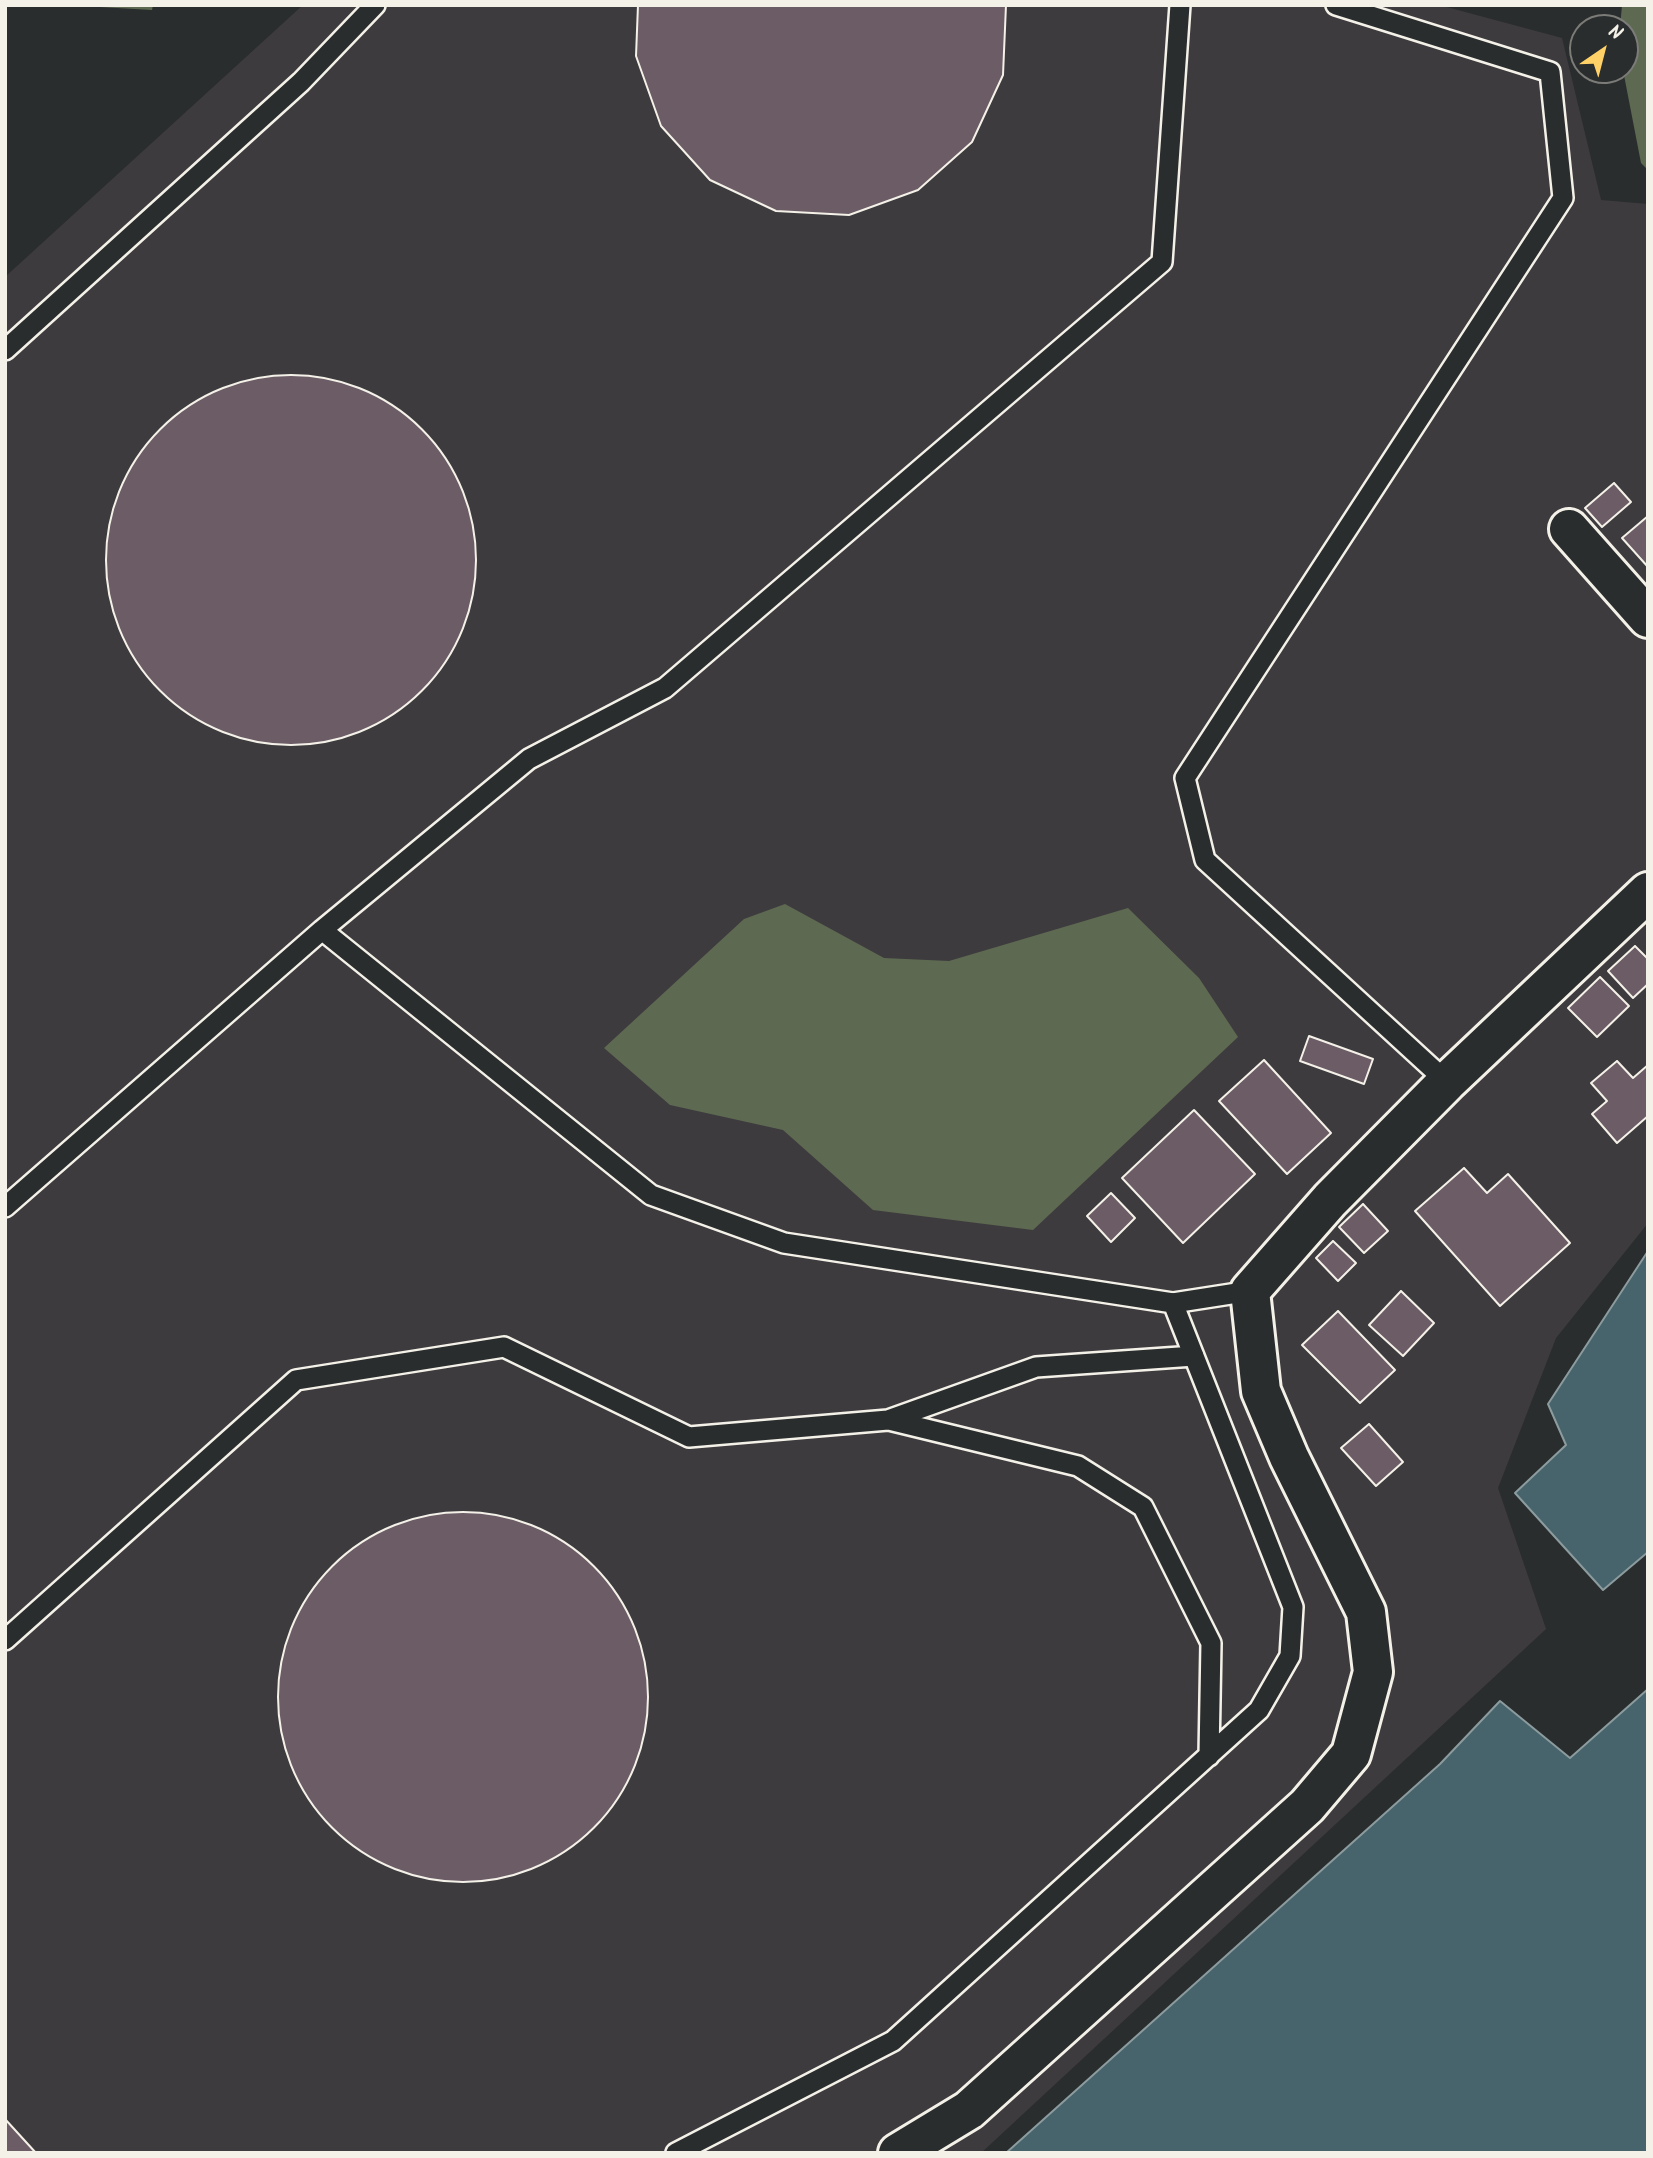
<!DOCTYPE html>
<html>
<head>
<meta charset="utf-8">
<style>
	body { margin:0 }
	#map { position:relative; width:1653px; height:2158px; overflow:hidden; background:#2a2d2e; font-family:Kalam,sans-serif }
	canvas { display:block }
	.frame { position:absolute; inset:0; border:7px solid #f4f1e8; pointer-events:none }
	.north { position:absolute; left:1569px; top:14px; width:70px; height:70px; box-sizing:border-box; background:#2a2d2e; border:2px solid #7b7b78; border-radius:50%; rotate:35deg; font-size:19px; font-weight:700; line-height:28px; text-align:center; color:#f4f1e8 }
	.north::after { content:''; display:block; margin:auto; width:24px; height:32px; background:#ffd166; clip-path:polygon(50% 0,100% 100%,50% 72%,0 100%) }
</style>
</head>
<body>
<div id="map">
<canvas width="1653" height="2158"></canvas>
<div class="frame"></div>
<div class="north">N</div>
</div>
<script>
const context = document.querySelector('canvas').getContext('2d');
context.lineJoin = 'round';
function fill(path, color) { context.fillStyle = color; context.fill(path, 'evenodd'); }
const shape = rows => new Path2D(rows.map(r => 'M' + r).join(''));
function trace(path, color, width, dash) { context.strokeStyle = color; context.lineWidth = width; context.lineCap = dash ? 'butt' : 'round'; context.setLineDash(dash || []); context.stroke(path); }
fill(shape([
	[303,5,1439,5,1562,38,1601,200,1648,204,1648,1223,1556,1338,1498,1488,1546,1629,981,2153,5,2153,5,277]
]), '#3e3b3f');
fill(shape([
	[65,5,153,5,152,10],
	[1622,5,1648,5,1648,170,1641,163,1623,70,1625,70,1625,28,1620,28],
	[785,904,884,958,949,961,1128,908,1199,978,1238,1037,1033,1230,873,1210,783,1130,670,1105,604,1048,744,919]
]), '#5d6a51');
const water = shape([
	[1648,1251,1648,1552,1603,1590,1515,1493,1566,1445,1548,1404,1648,1251],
	[1648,1689,1648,2153,1006,2153,1440,1764,1500,1701,1570,1758,1648,1689]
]);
fill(water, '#47636c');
trace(water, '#8c9c9e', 2);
const building = shape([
	[638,5,1006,5,1003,75,972,142,918,190,849,215,776,211,710,180,661,126,636,56,638,5],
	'106 560a185 185 0 1 1 370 0a185 185 0 1 1-370 0Z',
	[1614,483,1631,502,1602,527,1585,508,1614,483],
	[1648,516,1648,567,1622,538,1648,516],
	[1635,946,1648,959,1648,984,1633,998,1608,971,1635,946],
	[1600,977,1629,1006,1597,1037,1568,1008,1600,977],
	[1309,1036,1373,1059,1364,1084,1300,1061,1309,1036],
	[1264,1060,1331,1133,1287,1174,1219,1101,1264,1060],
	[1617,1061,1633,1078,1648,1065,1648,1116,1617,1143,1592,1114,1607,1101,1591,1083,1617,1061],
	[1194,1110,1255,1174,1183,1243,1122,1178,1194,1110],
	[1464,1168,1487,1193,1508,1174,1570,1243,1500,1306,1415,1211,1464,1168],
	[1111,1193,1135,1218,1111,1242,1087,1216,1111,1193],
	[1363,1204,1388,1231,1364,1253,1339,1227,1363,1204],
	[1333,1241,1356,1263,1338,1281,1316,1258,1333,1241],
	[1401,1291,1434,1323,1403,1356,1369,1325,1401,1291],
	[1338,1311,1395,1370,1360,1403,1302,1345,1338,1311],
	[1369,1424,1403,1462,1376,1486,1341,1448,1369,1424],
	'278 1697a185 185 0 1 1 370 0a185 185 0 1 1-370 0Z',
	[5,2119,36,2153,5,2153,5,2119]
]);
fill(building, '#6b5c66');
trace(building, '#f4f1e8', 2);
const service = shape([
	[1336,5,1550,72,1563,198,1185,778,1205,860,1447,1082],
	[5,350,301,82,375,5],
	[322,930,651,1195,784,1243,1173,1303,1250,1291],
	[5,1207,322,930,529,759,665,688,1162,262,1180,5],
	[889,1420,1078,1466,1143,1507,1211,1643,1209,1756],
	[5,1640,296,1380,504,1347,689,1437,888,1420,1036,1367,1194,1356],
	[676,2153,893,2041,1259,1710,1290,1656,1293,1607,1173,1303]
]);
const minor = shape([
	[1569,529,1648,618],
	[898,2153,969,2110,1307,1806,1351,1754,1373,1672,1366,1612,1289,1457,1261,1391,1250,1291,1330,1200,1447,1082,1648,892]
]);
trace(service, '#f4f1e8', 24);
trace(minor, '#f4f1e8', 44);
trace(service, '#2a2d2e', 19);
trace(minor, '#2a2d2e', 38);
</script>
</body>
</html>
